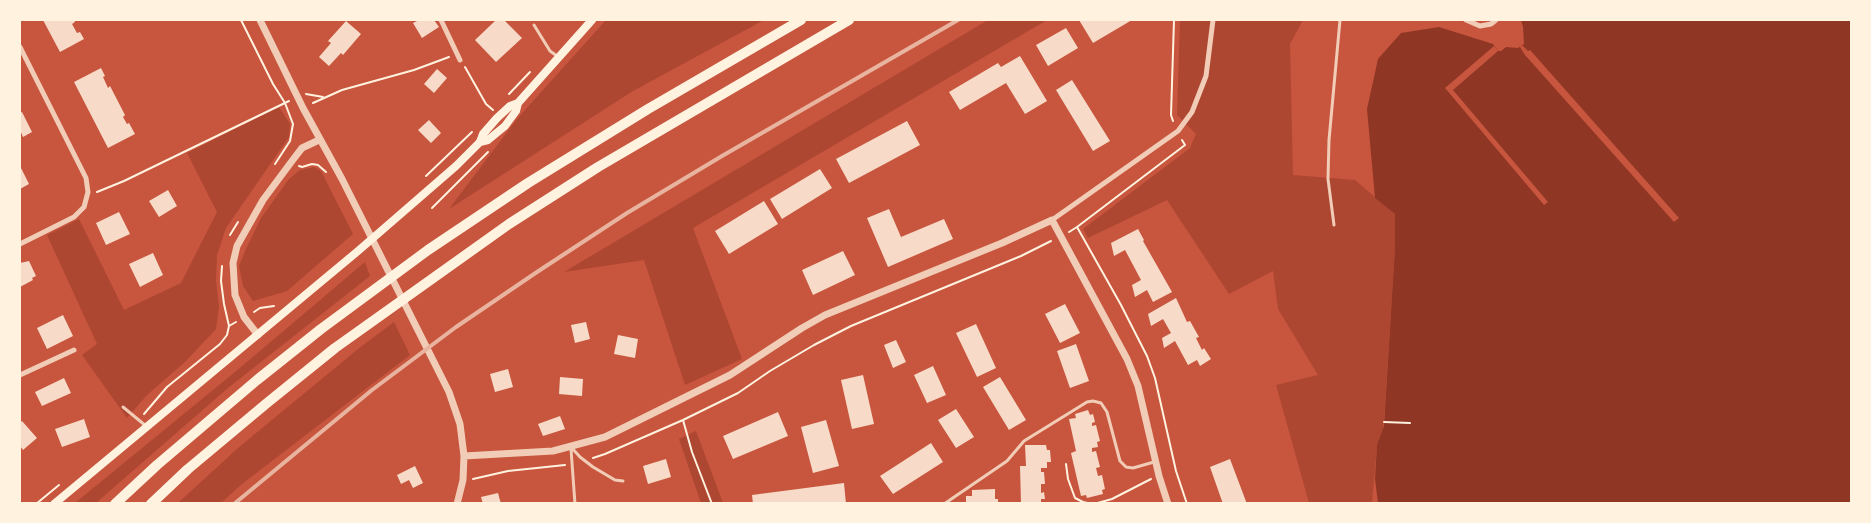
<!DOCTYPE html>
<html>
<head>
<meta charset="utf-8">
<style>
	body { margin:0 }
	#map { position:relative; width:1871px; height:523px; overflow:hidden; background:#c8553d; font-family:Raleway,sans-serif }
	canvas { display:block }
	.frame { position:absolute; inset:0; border:21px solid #fff3e0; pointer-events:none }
</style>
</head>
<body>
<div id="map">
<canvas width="1871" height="523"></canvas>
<div class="frame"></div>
</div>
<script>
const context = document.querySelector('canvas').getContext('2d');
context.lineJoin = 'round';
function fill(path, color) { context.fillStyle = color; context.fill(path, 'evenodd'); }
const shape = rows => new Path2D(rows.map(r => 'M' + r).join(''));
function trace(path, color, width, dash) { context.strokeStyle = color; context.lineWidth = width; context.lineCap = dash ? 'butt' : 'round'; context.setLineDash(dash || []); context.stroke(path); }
fill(shape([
	[606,20,764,20,633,91,449,209,517,119],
	[988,20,1047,20,693,228,742,359,685,385,644,260,564,272],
	[1180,20,1303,20,1290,44,1293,175,1355,180,1395,214,1395,247,1384,422,1382,435,1377,445,1372,503,1309,503,1276,385,1318,375,1278,309,1273,271,1229,294,1167,200,1088,238,1083,229,1190,148,1196,134,1177,115],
	[279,107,290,124,289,137,226,228,217,255,216,281,219,307,216,329,185,362,147,395,127,418,82,355,97,344,47,235,79,219,124,310,181,283,217,212,187,153],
	[314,167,321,171,353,234,287,291,253,301,243,286,239,266,246,249,261,218,289,179,300,170],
	[365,262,370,276,228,388,96,503,75,503,241,367],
	[394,322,410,355,242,484,221,503,178,503,238,448,358,349],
	[696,431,723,503,701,503,679,439]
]), '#ae4732');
fill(shape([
	[1521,20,1851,20,1851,503,1378,503,1375,479,1377,445,1384,426,1395,247,1395,214,1375,198,1367,109,1378,59,1401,33,1439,27,1493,44,1498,51,1501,51,1506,47,1518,48,1524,44,1523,27]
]), '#8f3625');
fill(shape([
	[1522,45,1528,51,1530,50,1679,218,1674,222,1525,55,1520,47],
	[1494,46,1498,51,1453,90,1548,202,1544,205,1445,88]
]), '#c8553d');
fill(shape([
	[43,20,74,20,75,22,72,24,77,33,80,32,84,39,60,52],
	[419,20,434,20,439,27,422,38,413,23],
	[496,20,504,20,522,38,496,62,475,40],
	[1079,20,1132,20,1093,43],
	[346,21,361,34,343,55,341,53,329,66,319,57,331,43,328,41],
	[1066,28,1078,48,1048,66,1036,45],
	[1020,56,1047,101,1025,114,1006,83,960,110,949,92,998,63,1001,67],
	[101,68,105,76,103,77,108,88,110,86,125,115,123,117,127,124,129,123,135,134,108,148,74,82],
	[437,69,447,78,434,93,424,84],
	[1072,80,1110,141,1093,151,1056,90],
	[22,112,32,132,23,137,20,130,20,113],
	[429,120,441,133,431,143,418,130],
	[907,121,920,145,849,183,836,159],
	[20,166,29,184,20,189],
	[820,169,832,188,782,219,770,199],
	[168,190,177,206,159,217,149,201],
	[764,201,778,224,729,254,715,231],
	[889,209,901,237,944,219,953,239,888,267,867,218],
	[119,212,130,234,106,245,96,223],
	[1138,229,1144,240,1143,241,1172,292,1153,302,1147,290,1135,297,1132,285,1141,280,1125,250,1114,256,1111,243],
	[843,251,855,275,813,295,802,270],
	[153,253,163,275,140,287,129,264],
	[29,261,36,276,32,278,33,280,20,287,20,263],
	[1176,298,1187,322,1190,321,1199,337,1196,338,1202,350,1204,348,1211,359,1200,366,1197,360,1188,365,1175,341,1164,348,1162,338,1171,333,1163,319,1151,326,1148,314],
	[1065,304,1080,333,1060,343,1045,314],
	[63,315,73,336,47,349,37,328],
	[586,322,590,339,575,343,571,325],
	[976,324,996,368,977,377,956,333],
	[618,335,638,339,635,358,614,354],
	[896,340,906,362,893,368,884,345],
	[1076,344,1089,381,1070,388,1057,351],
	[933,366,946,395,927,403,914,375],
	[508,369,513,387,495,392,490,374],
	[863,375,874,424,852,429,841,380],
	[560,377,583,379,582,396,559,394],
	[1000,377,1026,420,1009,430,983,387],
	[64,378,71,393,42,406,35,392],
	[956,409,974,437,956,448,938,420],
	[1088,410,1090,415,1093,414,1095,422,1092,423,1092,426,1096,425,1100,441,1097,442,1098,447,1092,448,1092,452,1096,451,1100,467,1096,468,1098,476,1102,475,1105,489,1102,490,1103,494,1087,498,1086,495,1081,496,1071,453,1076,451,1069,419,1076,418,1075,414],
	[778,412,788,436,733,459,723,436],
	[560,416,565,429,543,436,538,424],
	[84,419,90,437,62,447,55,429],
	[826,420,839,466,813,473,801,427],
	[22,421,37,438,23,450,20,446,20,423],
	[931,443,943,462,893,494,880,476],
	[1025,445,1046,445,1047,450,1050,450,1051,462,1047,462,1047,468,1041,468,1041,472,1044,472,1045,484,1041,484,1041,493,1044,492,1045,499,1041,499,1041,504,1021,504,1020,466,1026,466],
	[666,459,671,477,648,484,643,466],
	[1230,459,1247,504,1223,504,1210,467],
	[415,466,423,483,413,488,409,480,401,484,397,475],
	[844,483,846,504,753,504,752,495],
	[995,489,995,499,998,499,998,504,966,502,966,496,972,496,972,490],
	[498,493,501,504,483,504,481,497]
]), '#f7dbc8');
trace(shape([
	[241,20,273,84,285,103,293,124,290,141,275,164],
	[465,67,486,104,493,110],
	[306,94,323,97],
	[509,94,530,72],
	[313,103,342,90,414,70,449,57],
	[1173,121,1171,115,1174,20],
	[299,166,302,167,312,164,318,165,326,172],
	[426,176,472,132],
	[97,192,124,181,289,101],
	[432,208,488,152],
	[1077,227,1121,305,1147,356,1155,378,1176,471,1187,504],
	[1069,232,1077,227,1185,145,1182,140],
	[230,235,238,222],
	[222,266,221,281,224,304,229,326],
	[254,312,260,308,274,306],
	[144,414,167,387,220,344,227,335,229,326,236,322],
	[683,420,692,452,712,504],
	[1384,422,1410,423],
	[593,458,605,454,683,420,738,393,770,371,814,345,851,326,1021,256,1051,241],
	[1066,464,1068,479,1075,498,1083,502,1092,504],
	[473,479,508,471,565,465],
	[36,504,59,485],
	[1094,504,1112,499,1151,479]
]), '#fff3e0', 2);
trace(shape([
	[534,25,550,51,557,56],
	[1334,225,1328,179,1329,140,1340,20],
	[123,407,146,426],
	[571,447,580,457,593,467,615,480,623,481],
	[571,449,575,504],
	[944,504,1007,461,1024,441,1087,402,1093,401,1101,403,1107,412,1120,461,1126,467,1133,468,1154,462]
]), '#f1ccb7', 3);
trace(shape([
	[441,20,460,60],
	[1466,20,1480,26,1491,24,1496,20],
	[20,47,86,178,88,192,84,207,74,217,20,244],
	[1052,220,1178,131,1192,112,1206,76,1213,20],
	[20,375,74,350]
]), '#f1ccb7', 5);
trace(shape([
	[260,20,303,108,342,179,449,392,460,424,464,456,463,480,457,504],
	[258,335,244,317,235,295,233,263,237,246,263,200,292,161,302,148,319,140],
	[464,456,553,451,605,437,730,375,802,328,825,315,1002,243,1052,220,1127,359,1138,386,1159,476,1168,504]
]), '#f1ccb7', 7);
trace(shape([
	[480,142,488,140,505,126,516,111,518,103,592,20],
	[54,504,358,251,456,166,480,142,483,134,497,118,510,106,518,103]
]), '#fff3e0', 8);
trace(shape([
	[115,504,157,465,257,380,321,329,428,250,528,183,648,109,801,20],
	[151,504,188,469,267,403,335,348,509,224,598,167,849,20]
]), '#fff3e0', 10);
trace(shape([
	[234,504,372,390,456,327,537,272,627,213,722,156,958,20]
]), '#e9b49f', 4);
</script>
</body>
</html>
